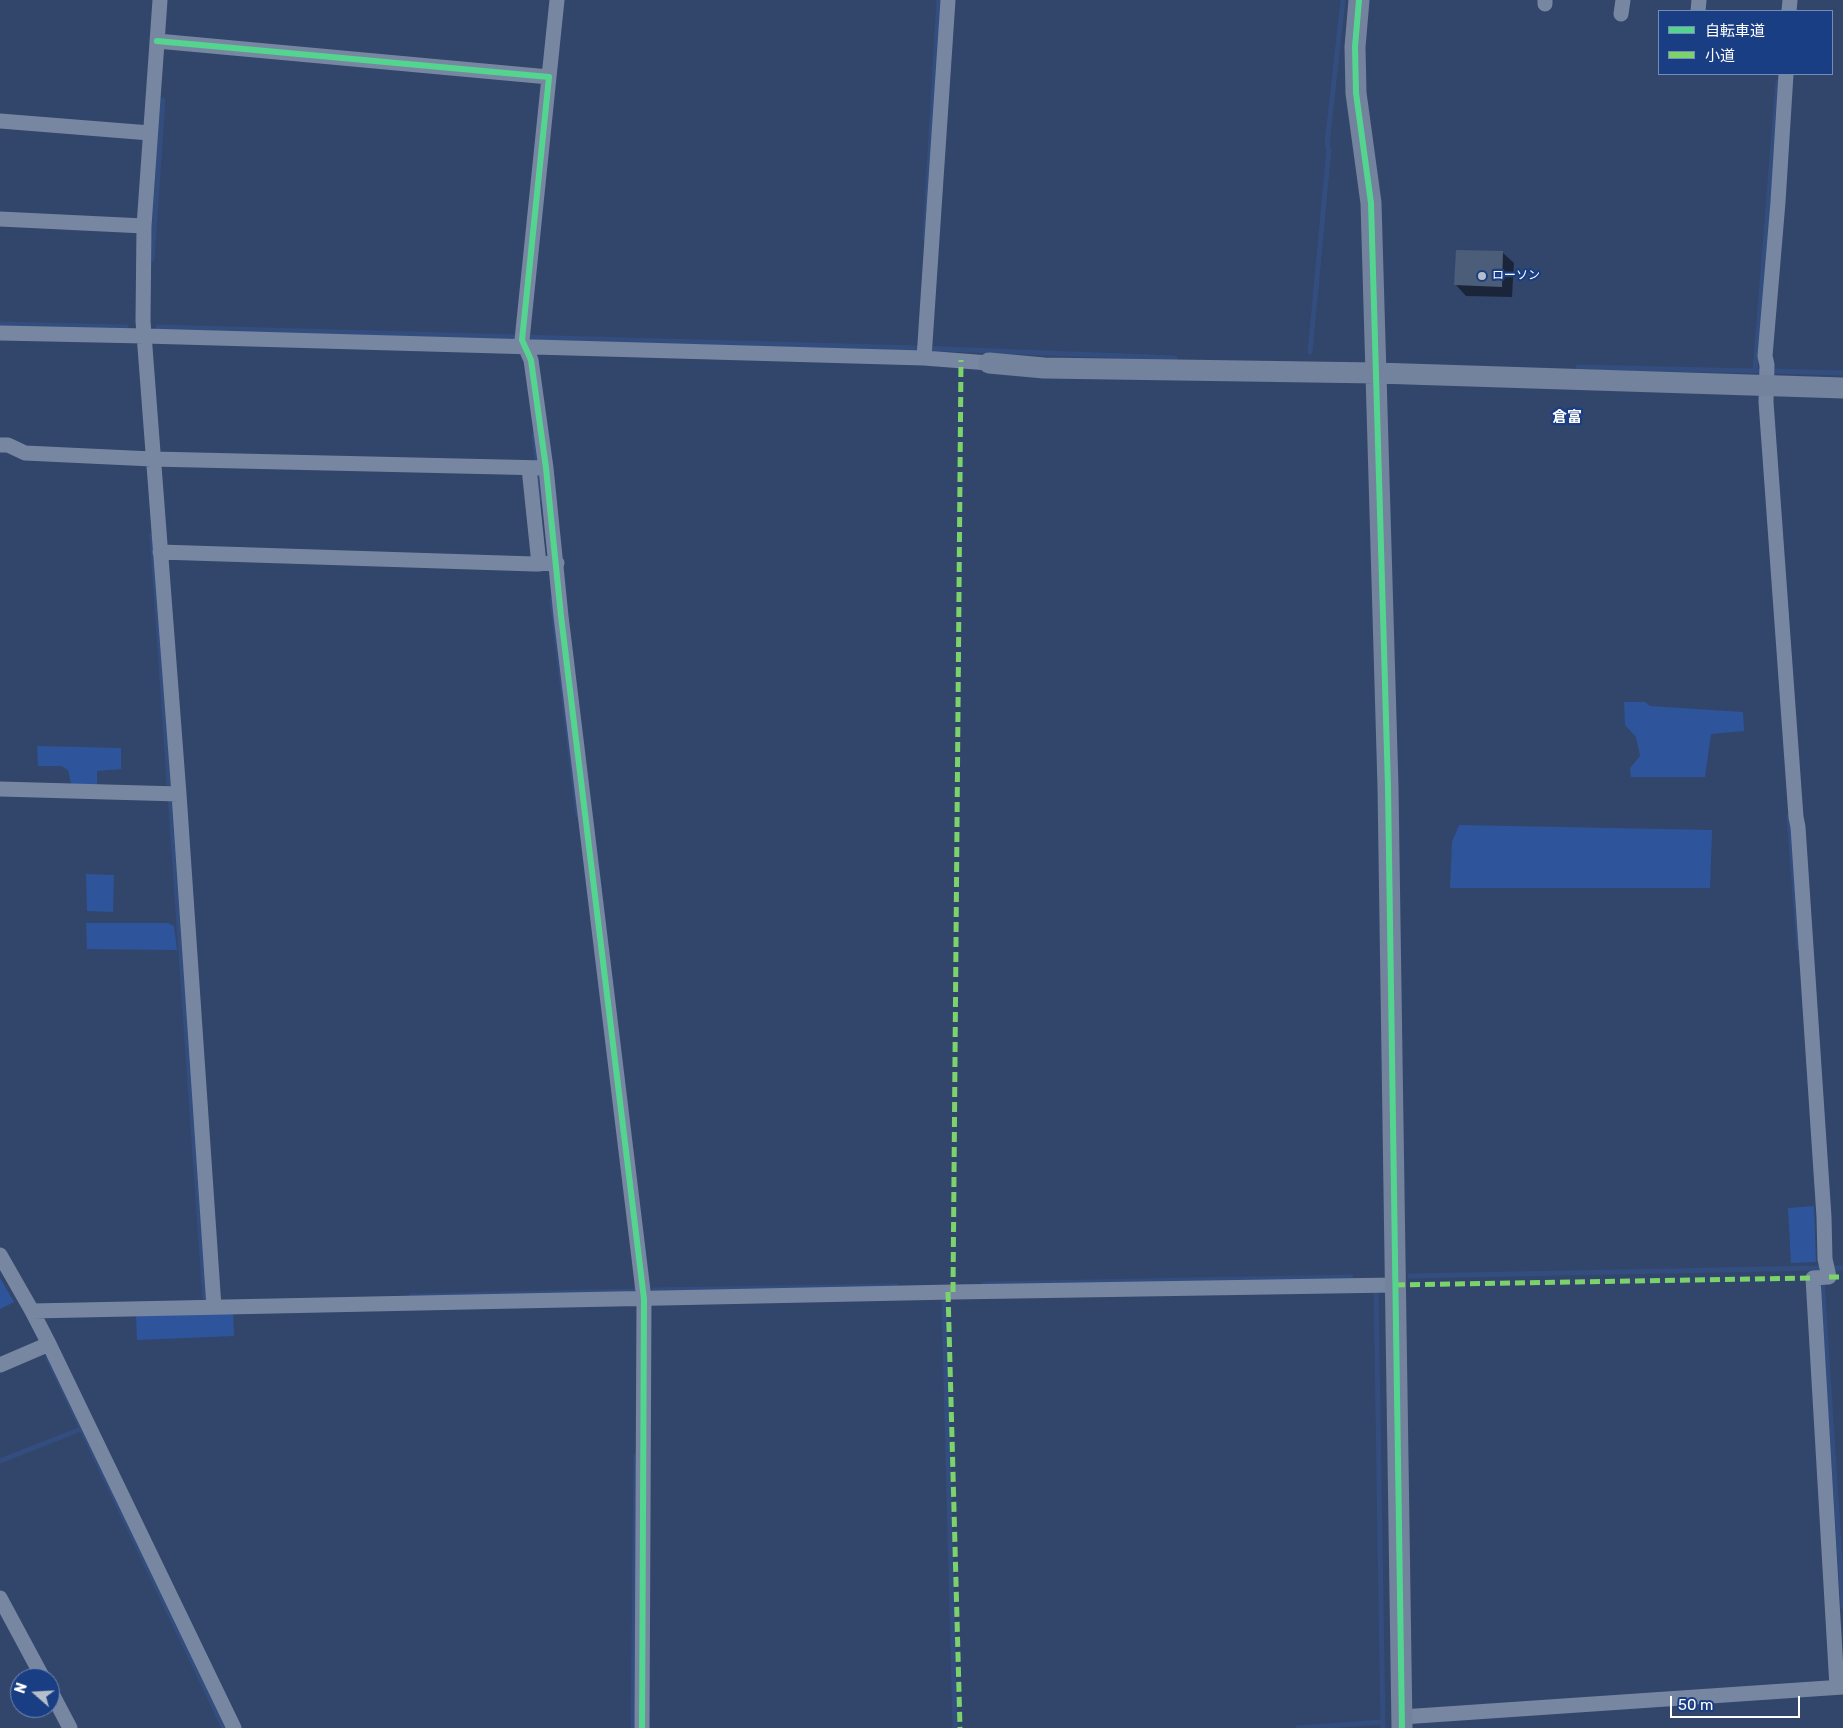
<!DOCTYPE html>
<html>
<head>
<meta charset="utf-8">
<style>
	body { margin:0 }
	#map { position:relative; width:1843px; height:1728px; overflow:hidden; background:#32466b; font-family:Rubik,"Noto Sans JP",sans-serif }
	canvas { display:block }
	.legend { position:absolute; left:1658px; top:10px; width:175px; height:65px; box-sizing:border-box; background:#1a3e83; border:1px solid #768bb5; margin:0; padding:6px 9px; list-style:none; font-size:15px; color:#fff }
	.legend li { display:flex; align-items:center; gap:10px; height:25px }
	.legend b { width:25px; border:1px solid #768bb5 }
	.north { position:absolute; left:10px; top:1668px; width:50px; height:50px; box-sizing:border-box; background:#1a3e83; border:1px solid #768bb5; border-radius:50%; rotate:289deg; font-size:14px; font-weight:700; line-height:20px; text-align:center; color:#fff }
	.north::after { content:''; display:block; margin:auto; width:18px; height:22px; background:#b7becb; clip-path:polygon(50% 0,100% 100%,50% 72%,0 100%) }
	.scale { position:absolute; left:1670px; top:1696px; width:130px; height:22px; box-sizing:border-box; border:2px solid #fff; border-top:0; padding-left:6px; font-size:15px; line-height:18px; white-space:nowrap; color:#fff; -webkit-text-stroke:4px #1a3e83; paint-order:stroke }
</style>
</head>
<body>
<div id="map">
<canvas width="1843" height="1728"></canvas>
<ul class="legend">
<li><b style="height:6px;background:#53d58f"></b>自転車道</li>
<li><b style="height:6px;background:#7cd36c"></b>小道</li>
</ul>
<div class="north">N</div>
<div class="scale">50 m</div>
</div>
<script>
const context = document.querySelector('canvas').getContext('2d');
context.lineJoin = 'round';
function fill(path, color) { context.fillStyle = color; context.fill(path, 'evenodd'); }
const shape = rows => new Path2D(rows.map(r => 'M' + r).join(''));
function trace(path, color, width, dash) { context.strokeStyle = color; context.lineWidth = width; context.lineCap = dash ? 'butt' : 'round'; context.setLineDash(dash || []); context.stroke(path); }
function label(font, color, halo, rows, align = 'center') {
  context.font = font + ' Rubik,"Noto Sans JP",sans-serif'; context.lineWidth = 4.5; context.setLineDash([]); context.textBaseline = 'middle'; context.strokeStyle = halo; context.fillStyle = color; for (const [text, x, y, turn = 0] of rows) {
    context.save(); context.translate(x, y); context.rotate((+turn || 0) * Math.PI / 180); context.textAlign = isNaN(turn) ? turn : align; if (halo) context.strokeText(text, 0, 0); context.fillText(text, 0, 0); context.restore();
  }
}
fill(shape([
	[1624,702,1645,702,1650,706,1743,712,1744,731,1711,734,1705,777,1631,777,1630,768,1640,756,1636,737,1625,725],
	[37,746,121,748,121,769,97,771,97,785,71,784,68,770,61,766,38,766],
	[1459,825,1712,830,1710,888,1450,888,1452,842],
	[86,874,114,875,113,912,87,911],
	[86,923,168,923,174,926,177,950,87,949],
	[1814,1206,1816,1262,1791,1263,1788,1208],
	[0,1278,14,1302,0,1309],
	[233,1311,234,1336,137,1340,136,1315]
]), '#2e559b');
fill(shape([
	[1503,253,1514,263,1512,297,1466,296,1456,285]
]), '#0007');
trace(shape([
	[925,238,939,0],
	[152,259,163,100],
	[0,324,126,327],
	[158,327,918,348,1175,358],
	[1310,352,1329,149,1327,144,1343,0],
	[1578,367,1757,371],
	[1755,371,1778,82],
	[1768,371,1843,373],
	[534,436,542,500],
	[152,535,205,1300],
	[552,600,578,815],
	[1789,816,1799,948],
	[1410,1276,1821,1268,1843,1268],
	[1822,1280,1843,1607],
	[984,1284,1351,1277],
	[1376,1289,1383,1728],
	[654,1290,896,1286],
	[411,1296,637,1291,636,1285],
	[944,1302,955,1728],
	[48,1358,224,1728],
	[0,1461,81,1429],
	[633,1728,636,1456],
	[1298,1728,1383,1722]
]), '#334d7f', 5);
fill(shape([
	[1456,250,1503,251,1502,287,1454,285]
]), '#4c5d7a');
trace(shape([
	[160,0,144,226,143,321,179,794,214,1307],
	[948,0,924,358,989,363],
	[1545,4,1545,0],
	[1698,11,1699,0],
	[1789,11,1790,0],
	[1621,14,1623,0],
	[157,41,549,77,522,340,531,360,546,468,561,616,644,1299,642,1728],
	[1786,74,1778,202,1765,356,1767,365,1766,402,1796,817,1798,827,1824,1217,1825,1259,1829,1277,1813,1278,1837,1687],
	[549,77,557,0],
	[0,121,150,133],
	[0,219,144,226],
	[0,333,145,336,924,358],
	[0,445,8,445,25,453,152,459,546,468],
	[529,468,539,564],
	[160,552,534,564,557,563],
	[0,789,179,794],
	[0,1255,32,1311,49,1344,234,1728],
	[32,1311,953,1292,1395,1285],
	[0,1365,49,1344],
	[0,1598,43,1678],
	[50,1690,70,1728],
	[1402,1717,1843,1687]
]), '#7887a1', 15);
trace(shape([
	[1359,0,1355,47,1356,93,1371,203,1388,787,1402,1728],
	[989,363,1044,368,1377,373,1843,388]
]), '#73829d', 21);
trace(shape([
	[1829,1277,1843,1277],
	[1395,1285,1813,1278],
	[948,1292,960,1728],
	[953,1292,961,360]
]), '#7cd36c', 5, [10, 5]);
trace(shape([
	[1359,0,1355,47,1356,93,1371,203,1388,787,1402,1728],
	[157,41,549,77,522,340,531,360,546,468,561,616,644,1299,642,1728]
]), '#53d58f', 6);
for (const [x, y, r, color] of [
	[1482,276,5,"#b7becb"]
]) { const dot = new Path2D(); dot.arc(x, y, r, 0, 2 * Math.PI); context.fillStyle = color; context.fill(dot); trace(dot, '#1a3e83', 2); }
label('12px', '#fff', '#1a3e83', [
	["ローソン",1492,276]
], 'left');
label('bold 15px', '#fff', '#1a3e83', [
	["倉富",1567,418]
]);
</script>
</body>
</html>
